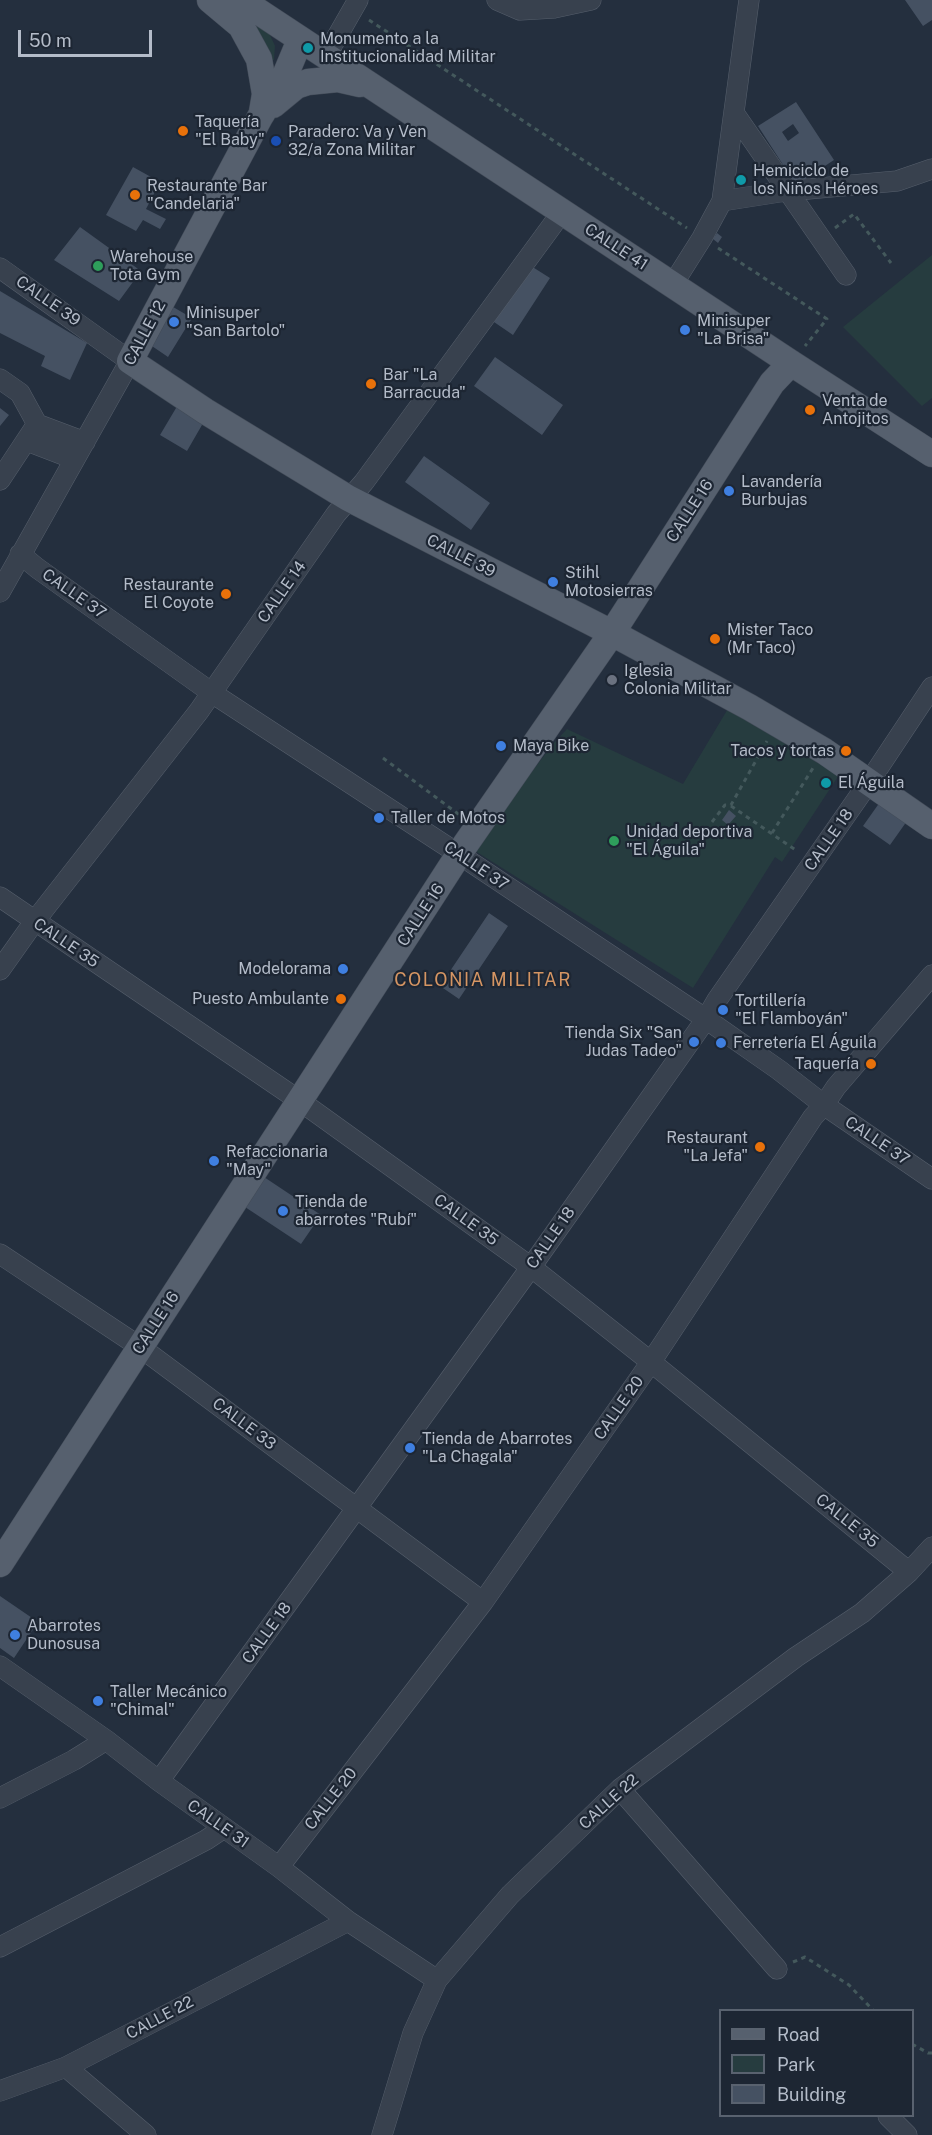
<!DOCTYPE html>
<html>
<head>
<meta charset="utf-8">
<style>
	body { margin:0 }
	#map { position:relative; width:932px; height:2135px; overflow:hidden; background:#242f3e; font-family:"Public Sans",sans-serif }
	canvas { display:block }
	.legend { position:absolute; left:719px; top:2009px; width:195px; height:108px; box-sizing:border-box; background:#1d2633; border:2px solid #59626f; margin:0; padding:8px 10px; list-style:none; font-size:18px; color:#b4bcc9 }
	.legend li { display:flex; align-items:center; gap:12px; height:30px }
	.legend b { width:30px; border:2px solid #59626f }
	.scale { position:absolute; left:18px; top:30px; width:134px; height:27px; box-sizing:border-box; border:3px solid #b4bcc9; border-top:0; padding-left:8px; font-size:18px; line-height:21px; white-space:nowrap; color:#b4bcc9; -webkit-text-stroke:4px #1d2633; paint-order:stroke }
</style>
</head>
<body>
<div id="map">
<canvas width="932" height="2135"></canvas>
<ul class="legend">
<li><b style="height:8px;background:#56606e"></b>Road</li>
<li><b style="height:16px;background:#263c3f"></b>Park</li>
<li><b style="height:16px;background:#455162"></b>Building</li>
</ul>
<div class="scale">50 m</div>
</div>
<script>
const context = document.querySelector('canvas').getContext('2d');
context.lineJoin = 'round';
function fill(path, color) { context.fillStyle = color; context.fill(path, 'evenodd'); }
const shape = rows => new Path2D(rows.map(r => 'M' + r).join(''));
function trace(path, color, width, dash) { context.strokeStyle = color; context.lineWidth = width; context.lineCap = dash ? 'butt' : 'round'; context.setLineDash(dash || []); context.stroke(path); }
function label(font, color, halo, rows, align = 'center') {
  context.font = font + ' "Public Sans",sans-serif'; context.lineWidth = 4.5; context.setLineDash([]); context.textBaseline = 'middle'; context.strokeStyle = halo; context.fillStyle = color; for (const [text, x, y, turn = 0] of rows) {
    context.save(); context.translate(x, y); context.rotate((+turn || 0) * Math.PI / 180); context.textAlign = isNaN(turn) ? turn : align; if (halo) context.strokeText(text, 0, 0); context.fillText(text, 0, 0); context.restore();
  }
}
fill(shape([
	[243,8,269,33,275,46,274,60,268,61],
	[932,255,932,398,922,406,843,327],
	[729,707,839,775,782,862,775,857,693,988,472,849,554,743,567,729,683,784]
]), '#263c3f');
fill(shape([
	[905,0,932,0,932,20,923,26],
	[796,102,834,160,796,185,758,126],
	[793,124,799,133,788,141,782,132],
	[133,167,160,182,146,209,166,219,160,229,143,220,136,231,106,215],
	[80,227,141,271,119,301,54,260],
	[717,233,722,237,718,243,713,239],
	[531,266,550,278,513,335,494,322],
	[0,291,87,343,70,380,41,366,45,356,0,333],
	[168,304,192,318,168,357,146,342],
	[495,357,563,405,542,435,474,386],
	[179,403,206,418,187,451,160,435],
	[0,408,9,415,0,426],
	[424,456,490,503,471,530,405,482],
	[880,802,907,821,890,845,863,826],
	[729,810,736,816,728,825,722,820],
	[489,913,508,926,459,999,440,986],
	[264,1177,321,1215,301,1244,245,1207],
	[0,1596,38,1622,14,1658,0,1648]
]), '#455162');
const minor = shape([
	[497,0,520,10,554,8,591,0],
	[326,56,358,0],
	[734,113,846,275],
	[722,201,786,191,897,181,932,169],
	[0,268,130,361,0,592],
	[673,284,702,238,722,201,749,0],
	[0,379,20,393,37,424,85,442],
	[27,441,74,459],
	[0,480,37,424],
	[20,554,37,568,212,693,460,855,706,1019,779,1070,824,1105,932,1179],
	[0,897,300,1101,531,1267,651,1362,909,1572],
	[0,970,34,922,199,711,336,514,364,482,562,212],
	[0,1254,140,1347,483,1602],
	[0,1666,106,1740,159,1781,279,1867,348,1921,437,1980],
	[159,1781,531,1267,706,1019,717,1000,869,782,932,687],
	[620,1789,777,1969],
	[0,1798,74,1760,106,1740],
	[279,1867,483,1602,651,1362,813,1117,824,1105,836,1087,932,975],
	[0,1947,206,1840,224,1828],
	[66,2067,146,2135],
	[0,2091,66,2067,348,1921],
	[888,2116,907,2135],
	[382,2135,413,2033,437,1980,510,1895,620,1789,796,1657,862,1613,909,1572,932,1547]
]);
const major = shape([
	[210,0,241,26,259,59,265,94,262,112],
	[241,0,791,363,932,454],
	[300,40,284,78,260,117,130,361,205,411,348,498,612,633,749,707,824,751,932,826],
	[273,105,296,86,308,82,338,79,360,84],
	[0,1564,465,845,612,633,772,383,791,363]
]);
trace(minor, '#565f6c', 21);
trace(major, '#414a57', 27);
trace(shape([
	[369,20,687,228],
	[835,228,854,214,891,263],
	[718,248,827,319,805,346],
	[383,758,461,816],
	[731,806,797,851],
	[712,822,725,805,731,805,767,741],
	[772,833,813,768],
	[793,1962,805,1957,849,1985,873,2010],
	[912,2044,928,2053,932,2053]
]), '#44595c', 3, [4.5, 4.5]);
trace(minor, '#38414e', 20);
trace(major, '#56606e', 26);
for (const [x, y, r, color] of [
	[308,48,6,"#0f9aa8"],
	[183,131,6,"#e8710a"],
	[276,141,6,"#1a4fb4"],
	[741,180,6,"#0f9aa8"],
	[135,195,6,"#e8710a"],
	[98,266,6,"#2e9e5b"],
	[174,322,6,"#3f7fe0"],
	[685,330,6,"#3f7fe0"],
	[371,384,6,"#e8710a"],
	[810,410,6,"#e8710a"],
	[729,491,6,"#3f7fe0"],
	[553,582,6,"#3f7fe0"],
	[226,594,6,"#e8710a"],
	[715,639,6,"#e8710a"],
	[612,680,6,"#6b7280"],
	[501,746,6,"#3f7fe0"],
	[846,751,6,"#e8710a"],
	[826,783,6,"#0f9aa8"],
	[379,818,6,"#3f7fe0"],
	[614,841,6,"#2e9e5b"],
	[343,969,6,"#3f7fe0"],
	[341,999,6,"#e8710a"],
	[723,1010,6,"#3f7fe0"],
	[694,1042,6,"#3f7fe0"],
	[721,1043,6,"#3f7fe0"],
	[871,1064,6,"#e8710a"],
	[760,1147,6,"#e8710a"],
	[214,1161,6,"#3f7fe0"],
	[283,1211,6,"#3f7fe0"],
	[410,1448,6,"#3f7fe0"],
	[15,1635,6,"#3f7fe0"],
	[98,1701,6,"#3f7fe0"]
]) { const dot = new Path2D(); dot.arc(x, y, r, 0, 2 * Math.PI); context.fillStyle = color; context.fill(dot); trace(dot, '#1d2633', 2); }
label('16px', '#b4bcc9', '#1d2633', [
	["Monumento a la",320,39],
	["Institucionalidad Militar",320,57],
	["Taquería",195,122],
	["\"El Baby\"",195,140],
	["Paradero: Va y Ven",288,132],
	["32/a Zona Militar",288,150],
	["Hemiciclo de",753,171],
	["los Niños Héroes",753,189],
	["Restaurante Bar",147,186],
	["\"Candelaria\"",147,204],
	["Warehouse",110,257],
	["Tota Gym",110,275],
	["Minisuper",186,313],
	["\"San Bartolo\"",186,331],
	["Minisuper",697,321],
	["\"La Brisa\"",697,339],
	["Bar \"La",383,375],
	["Barracuda\"",383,393],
	["Venta de",822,401],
	["Antojitos",822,419],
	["Lavandería",741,482],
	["Burbujas",741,500],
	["Stihl",565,573],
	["Motosierras",565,591],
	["Restaurante",214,585,"right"],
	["El Coyote",214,603,"right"],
	["Mister Taco",727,630],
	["(Mr Taco)",727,648],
	["Iglesia",624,671],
	["Colonia Militar",624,689],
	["Maya Bike",513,746],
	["Tacos y tortas",834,751,"right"],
	["El Águila",838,783],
	["Taller de Motos",391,818],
	["Unidad deportiva",626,832],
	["\"El Águila\"",626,850],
	["Modelorama",331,969,"right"],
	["Puesto Ambulante",329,999,"right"],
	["Tortillería",735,1001],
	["\"El Flamboyán\"",735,1019],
	["Tienda Six \"San",682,1033,"right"],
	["Judas Tadeo\"",682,1051,"right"],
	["Ferretería El Águila",733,1043],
	["Taquería",859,1064,"right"],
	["Restaurant",748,1138,"right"],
	["\"La Jefa\"",748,1156,"right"],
	["Refaccionaria",226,1152],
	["\"May\"",226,1170],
	["Tienda de",295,1202],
	["abarrotes \"Rubí\"",295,1220],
	["Tienda de Abarrotes",422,1439],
	["\"La Chagala\"",422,1457],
	["Abarrotes",27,1626],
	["Dunosusa",27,1644],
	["Taller Mecánico",110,1692],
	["\"Chimal\"",110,1710]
], 'left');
label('16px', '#b4bcc9', '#1d2633', [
	["CALLE 41",616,247,33],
	["CALLE 39",48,301,35],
	["CALLE 12",145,333,-62],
	["CALLE 16",690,511,-57],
	["CALLE 39",461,556,27],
	["CALLE 14",282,592,-55],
	["CALLE 37",74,594,35],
	["CALLE 18",829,840,-55],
	["CALLE 37",476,866,34],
	["CALLE 16",421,915,-57],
	["CALLE 35",66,943,34],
	["CALLE 37",877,1141,34],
	["CALLE 35",466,1220,36],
	["CALLE 18",551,1238,-55],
	["CALLE 16",156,1323,-57],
	["CALLE 20",619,1408,-55],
	["CALLE 33",244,1424,37],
	["CALLE 35",847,1521,39],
	["CALLE 18",267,1633,-54],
	["CALLE 20",331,1799,-52],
	["CALLE 22",609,1802,-42],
	["CALLE 31",218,1824,35],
	["CALLE 22",160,2018,-28]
]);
context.letterSpacing = '1.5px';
label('18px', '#d59563', '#1d2633', [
	["COLONIA MILITAR",483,980]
]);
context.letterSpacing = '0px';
</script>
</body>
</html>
